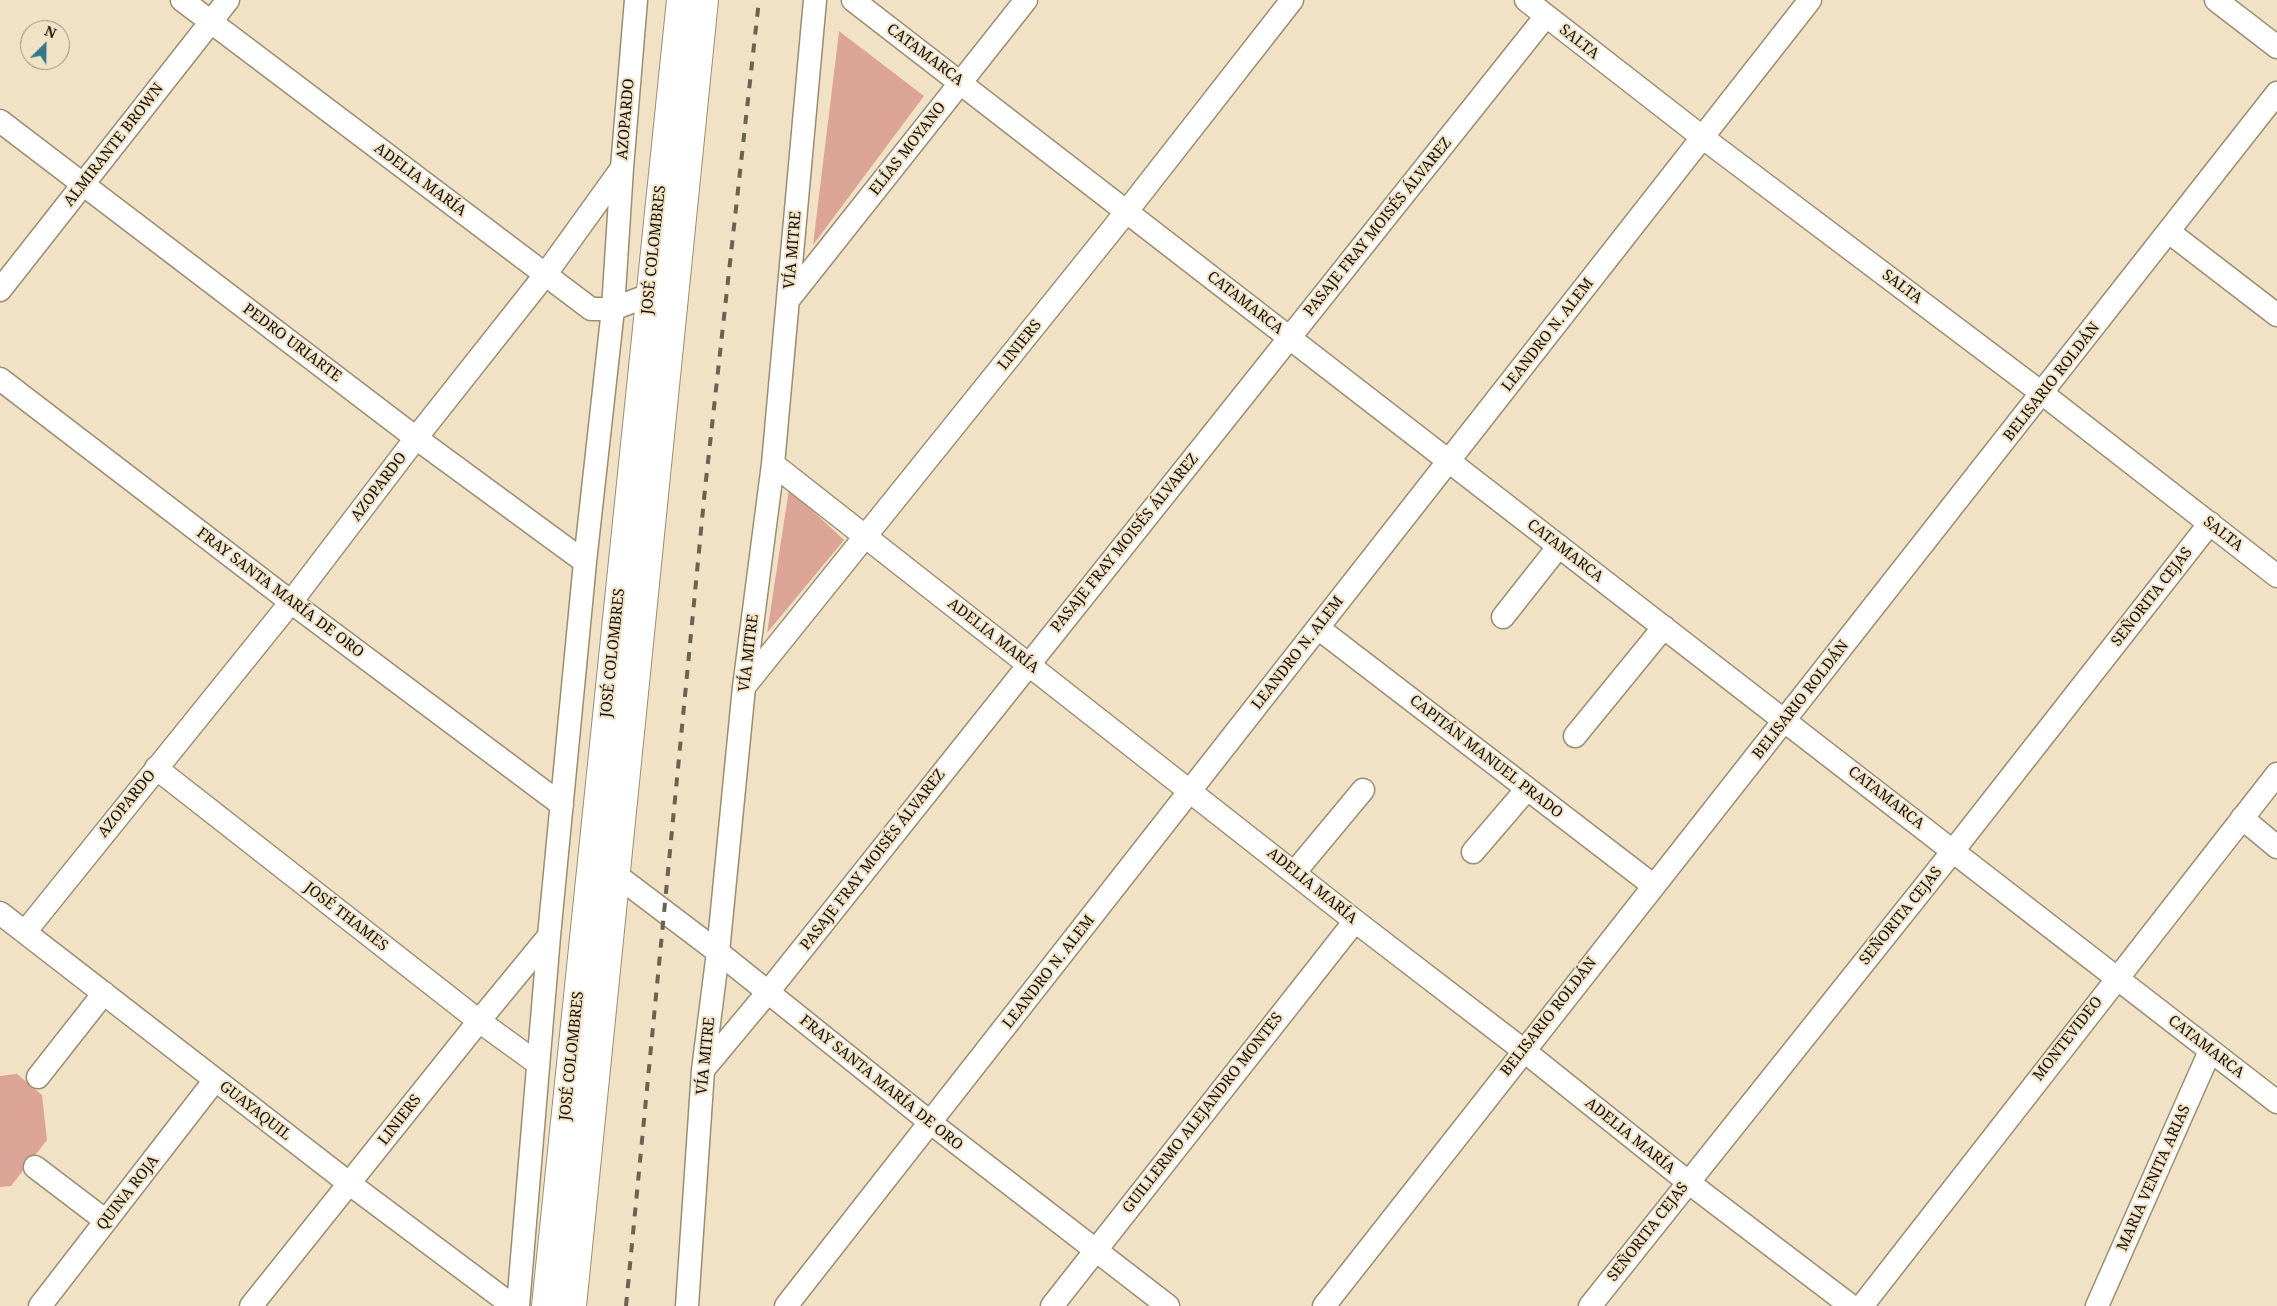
<!DOCTYPE html>
<html>
<head>
<meta charset="utf-8">
<style>
	body { margin:0 }
	#map { position:relative; width:2277px; height:1306px; overflow:hidden; background:#f1e2c5; font-family:"Noto Serif",serif }
	canvas { display:block }
	.north { position:absolute; left:20px; top:20px; width:50px; height:50px; box-sizing:border-box; background:#f1e2c5; border:1px solid #998e79; border-radius:50%; rotate:23deg; font-size:14px; font-weight:700; line-height:20px; text-align:center; color:#151006 }
	.north::after { content:''; display:block; margin:auto; width:18px; height:22px; background:#327785; clip-path:polygon(50% 0,100% 100%,50% 72%,0 100%) }
</style>
</head>
<body>
<div id="map">
<canvas width="2277" height="1306"></canvas>
<div class="north">N</div>
</div>
<script>
const context = document.querySelector('canvas').getContext('2d');
context.lineJoin = 'round';
function fill(path, color) { context.fillStyle = color; context.fill(path, 'evenodd'); }
const shape = rows => new Path2D(rows.map(r => 'M' + r).join(''));
function trace(path, color, width, dash) { context.strokeStyle = color; context.lineWidth = width; context.lineCap = dash ? 'butt' : 'round'; context.setLineDash(dash || []); context.stroke(path); }
function label(font, color, halo, rows, align = 'center') {
  context.font = font + ' "Noto Serif",serif'; context.lineWidth = 4; context.setLineDash([]); context.textBaseline = 'middle'; context.strokeStyle = halo; context.fillStyle = color; for (const [text, x, y, turn = 0] of rows) {
    context.save(); context.translate(x, y); context.rotate((+turn || 0) * Math.PI / 180); context.textAlign = isNaN(turn) ? turn : align; if (halo) context.strokeText(text, 0, 0); context.fillText(text, 0, 0); context.restore();
  }
}
fill(shape([
	[839,31,924,96,813,245,839,32],
	[789,489,844,540,767,633],
	[17,1074,42,1095,47,1140,11,1186,0,1187,0,1076]
]), '#dca496');
const minor = shape([
	[182,0,591,309,613,309,649,295,665,297],
	[853,0,2277,1102],
	[1526,0,1702,137,2043,394,2277,576],
	[2216,0,2277,47],
	[0,121,416,438,585,562],
	[2169,232,2277,315],
	[0,290,228,0],
	[789,299,1026,0],
	[0,379,291,602,562,805],
	[773,464,1355,921,1523,1050,1688,1182,1851,1306],
	[1503,617,1559,546],
	[1318,628,1654,886],
	[744,687,1127,211,1292,0],
	[1575,736,1664,627],
	[156,768,479,1021,537,1063],
	[2242,818,2277,847],
	[1473,852,1527,789],
	[602,868,615,874,718,952,931,1123,1168,1306],
	[1294,873,1363,790],
	[0,913,350,1184,513,1306],
	[25,932,291,602,416,438,545,275,622,168,636,0],
	[703,1070,768,992,1546,16],
	[38,1077,104,993],
	[35,1167,106,1221],
	[40,1306,215,1080],
	[251,1306,479,1021,549,936],
	[518,1306,549,936,585,562,613,309,622,168],
	[687,1306,703,1070,718,952,744,687,773,464,815,0],
	[786,1306,1810,0],
	[1052,1306,1355,921],
	[1324,1306,2277,93],
	[1590,1306,1953,851,2210,523],
	[1862,1306,2277,774],
	[2097,1306,2210,1051]
]);
const major = shape([
	[546,1306,681,0],
	[572,1306,704,0]
]);
trace(minor, '#9a8d72', 25);
trace(major, '#9a8d72', 30);
trace(minor, '#fff', 22);
trace(major, '#fff', 28);
trace(shape([
	[626,1306,705,489,759,0]
]), '#6b6251', 4, [9, 9]);
label('15px', '#151006', '#f1e2c5', [
	["SALTA",1579,42,38],
	["CATAMARCA",925,55,37],
	["AZOPARDO",626,119,-85],
	["ALMIRANTE BROWN",114,145,-52],
	["ELÍAS MOYANO",908,149,-52],
	["ADELIA MARÍA",420,180,37],
	["PASAJE FRAY MOISÉS ÁLVAREZ",1378,227,-51],
	["JOSÉ COLOMBRES",654,250,-84],
	["VÍA MITRE",793,250,-85],
	["SALTA",1902,287,37],
	["CATAMARCA",1245,303,38],
	["LEANDRO N. ALEM",1548,335,-52],
	["PEDRO URIARTE",292,343,37],
	["LINIERS",1020,345,-51],
	["BELISARIO ROLDÁN",2052,382,-52],
	["AZOPARDO",379,487,-53],
	["SALTA",2223,534,38],
	["PASAJE FRAY MOISÉS ÁLVAREZ",1125,543,-51],
	["CATAMARCA",1565,551,38],
	["FRAY SANTA MARÍA DE ORO",280,593,37],
	["SEÑORITA CEJAS",2152,597,-52],
	["ADELIA MARÍA",993,636,38],
	["JOSÉ COLOMBRES",613,653,-84],
	["VÍA MITRE",749,653,-83],
	["LEANDRO N. ALEM",1298,653,-52],
	["BELISARIO ROLDÁN",1801,700,-52],
	["CAPITÁN MANUEL PRADO",1486,757,38],
	["CATAMARCA",1886,798,38],
	["AZOPARDO",127,804,-51],
	["PASAJE FRAY MOISÉS ÁLVAREZ",873,860,-52],
	["ADELIA MARÍA",1312,886,39],
	["SEÑORITA CEJAS",1901,916,-51],
	["JOSÉ THAMES",346,917,38],
	["LEANDRO N. ALEM",1049,972,-52],
	["BELISARIO ROLDÁN",1549,1017,-52],
	["MONTEVIDEO",2068,1039,-52],
	["CATAMARCA",2206,1047,38],
	["JOSÉ COLOMBRES",572,1056,-84],
	["VÍA MITRE",706,1056,-84],
	["FRAY SANTA MARÍA DE ORO",881,1083,39],
	["GUAYAQUIL",255,1111,38],
	["GUILLERMO ALEJANDRO MONTES",1203,1113,-52],
	["LINIERS",400,1120,-52],
	["ADELIA MARÍA",1630,1136,39],
	["MARIA VENITA ARIAS",2154,1178,-66],
	["QUINA ROJA",128,1193,-52],
	["SEÑORITA CEJAS",1648,1232,-52]
]);
</script>
</body>
</html>
